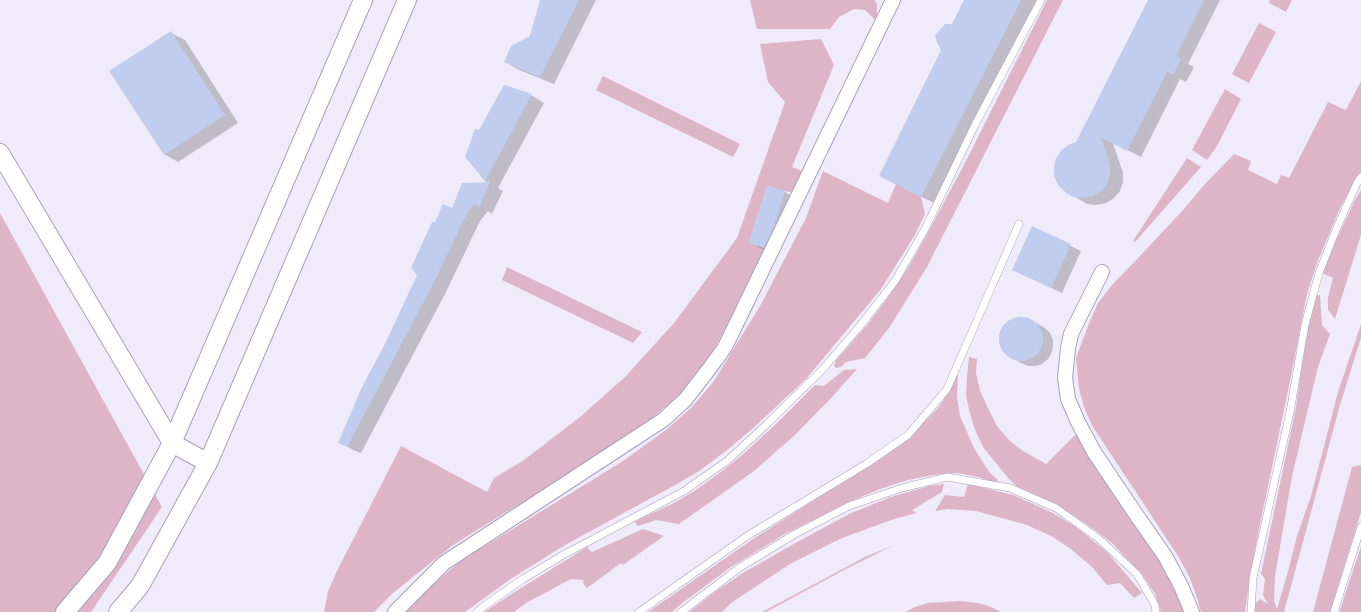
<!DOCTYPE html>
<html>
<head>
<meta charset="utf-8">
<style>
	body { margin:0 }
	canvas { display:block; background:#efebfa }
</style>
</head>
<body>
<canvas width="1361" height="612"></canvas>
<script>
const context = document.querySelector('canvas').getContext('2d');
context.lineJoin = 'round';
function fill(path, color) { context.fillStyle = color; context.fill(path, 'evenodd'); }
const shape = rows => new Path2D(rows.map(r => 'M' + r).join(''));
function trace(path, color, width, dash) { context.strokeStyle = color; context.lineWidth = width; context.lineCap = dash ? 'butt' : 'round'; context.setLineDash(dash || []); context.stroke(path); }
fill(shape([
	[750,0,875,0,877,5,877,18,874,19,865,10,854,9,839,17,830,29,757,29],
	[1047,0,1063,0,927,267,889,328,865,358,846,362,841,367,836,368,834,366,836,360,868,324,886,300,908,268,926,236,966,161],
	[1270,0,1292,0,1286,12,1269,3],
	[1259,23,1276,32,1249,83,1232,74],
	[821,39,834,65,792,167,802,171,796,191,788,192,767,186,749,243,767,249,743,299,708,359,691,383,670,403,647,422,545,490,511,509,453,545,393,593,374,612,324,612,328,591,337,571,401,446,487,492,494,478,524,460,580,417,625,377,674,323,737,238,785,102,768,82,760,44],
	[603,76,740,144,733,157,596,90],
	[1361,81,1361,172,1340,208,1317,263,1307,294,1288,391,1259,529,1249,584,1245,612,1201,612,1197,598,1189,576,1178,556,1093,427,1085,410,1079,389,1076,358,1088,326,1098,303,1112,285,1139,257,1183,210,1205,184,1234,154,1251,161,1248,170,1277,184,1281,175,1289,178,1328,102,1346,110],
	[1225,89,1241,99,1217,146,1207,160,1192,150],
	[1187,158,1201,167,1135,242,1133,241],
	[823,171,888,203,896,184,921,197,925,214,915,235,881,289,806,379,751,430,726,451,699,471,677,484,565,545,512,578,465,612,403,612,413,601,462,560,623,461,666,430,691,408,714,381,760,306,806,218],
	[1361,190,1361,235,1335,319,1328,310,1328,298,1333,278,1324,274,1323,268,1356,198],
	[0,213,162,507,91,612,0,612],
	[507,267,642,332,633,343,502,280],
	[1320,295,1322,325,1330,334,1318,367,1292,476,1275,576,1274,601,1277,609,1287,575,1297,536,1311,496,1338,392,1361,324,1361,338,1340,405,1284,612,1255,612,1255,604,1260,599,1268,604,1263,595,1265,579,1261,574,1296,407,1307,331,1315,296],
	[969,357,977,359,976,373,980,390,987,406,997,426,1010,441,1023,451,1046,464,1077,433,1161,560,1181,600,1183,612,1161,612,1155,594,1143,576,1113,544,1095,530,1073,515,1051,502,1016,486,1008,478,983,447,975,430,969,410,966,395,967,377],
	[857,369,833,396,795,435,754,471,679,524,656,520,638,526,636,524,635,521,672,504,696,490,722,471,741,456,777,423,815,385,824,386,844,370],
	[958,372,957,396,960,416,974,448,982,461,990,473,998,480,996,483,978,477,957,473,933,475,908,480,880,489,847,503,785,534,731,567,681,604,672,612,648,612,753,539,902,444,936,410,943,401,957,373],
	[1361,465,1361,512,1330,612,1313,612,1352,467],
	[944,484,942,492,912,510,917,513,894,519,842,538,790,564,731,603,722,612,689,612,716,591,743,573,792,545,849,514,891,497,929,486],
	[968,484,1013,495,1051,512,1076,527,1108,553,1142,593,1134,598,1120,583,1107,585,1093,568,1071,549,1051,536,1027,525,976,511,947,509,935,511,945,495,964,497],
	[643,529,664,536,623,565,621,563,587,588,584,585,583,580,571,579,526,603,514,612,484,612,513,593,587,547,592,552],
	[894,545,846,569,766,612,762,612,865,557],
	[1361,546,1361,612,1340,612,1340,610],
	[960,601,978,603,991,607,1001,612,905,612,915,607,928,603]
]), '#deb5c7');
fill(shape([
	[541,0,596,0,554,84,519,70,505,62,530,36],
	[965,0,1038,0,934,203,893,183,942,50],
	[1149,0,1220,0,1188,64,1194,67,1186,82,1180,79,1141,157,1113,143,1123,173,1123,182,1120,191,1114,198,1106,203,1096,205,1087,204,1065,191,1077,142],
	[171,33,185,40,238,123,178,162,164,154],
	[531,95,544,103,498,188,503,191,492,214,488,211,480,221,445,294,361,453,353,450,340,442,418,275,436,224,453,209,463,184,490,183,485,181,466,157,480,132],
	[768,187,785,192,795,198,774,253,760,248,750,242],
	[1033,227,1081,251,1062,293,1013,270],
	[1021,317,1028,318,1045,328,1050,333,1053,340,1053,347,1051,354,1048,359,1042,364,1035,366,1028,366,1021,363,1005,353,1001,347,999,340,1000,333,1003,326,1008,321,1014,318]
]), '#0003');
fill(shape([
	[540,0,579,0,540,77,504,62,511,46,530,36],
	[964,0,1021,0,921,197,879,176,941,50,937,43,935,35,945,24,952,24],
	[1148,0,1204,0,1176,56,1181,59,1173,75,1167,72,1127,151,1101,137,1110,165,1110,175,1107,184,1101,191,1092,196,1083,198,1073,197,1065,192,1058,185,1054,176,1054,167,1056,158,1061,151,1068,145,1076,142],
	[171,31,225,115,164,155,109,71],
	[504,85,532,94,485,181,465,157,475,129,479,130],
	[490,182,479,207,474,204,467,213,432,286,347,447,338,443,362,387,385,344,417,275,411,268,432,222,435,222,443,204,452,208,462,183],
	[767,186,785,191,774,226,764,248,749,243],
	[1032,226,1071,244,1051,288,1012,270],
	'999 339a22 22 0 1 1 44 0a22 22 0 1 1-44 0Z'
]), '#c1cdee');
const service = shape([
	[477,612,484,606,523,579,563,555,684,491,727,461,767,424,822,370,860,326,895,281,925,229,975,125,1041,0],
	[639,612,747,536,866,464,908,435,947,389,1019,224],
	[681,612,739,568,795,534,849,506,902,488,947,477,1010,488,1056,508,1098,538,1137,574,1155,605,1156,612],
	[1251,612,1253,578,1290,412,1305,325,1319,273,1338,225,1357,183,1361,177],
	[1334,612,1361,527]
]);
const minor = shape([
	[1102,272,1071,334,1068,348,1065,378,1068,399,1078,422,1094,452,1135,513,1165,556,1181,586,1192,612],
	[395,612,444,563,663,420,685,400,709,369,725,347,893,0]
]);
const tertiary = shape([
	[0,153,172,443,208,463],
	[65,612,107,563,172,443,363,0],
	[118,612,140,586,208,463,407,0]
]);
trace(service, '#a8a0c0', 8);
trace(minor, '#a8a0c0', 16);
trace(tertiary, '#a8a0c0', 20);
trace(service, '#fff', 7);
trace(minor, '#fff', 14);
trace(tertiary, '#fff', 18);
</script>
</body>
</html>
